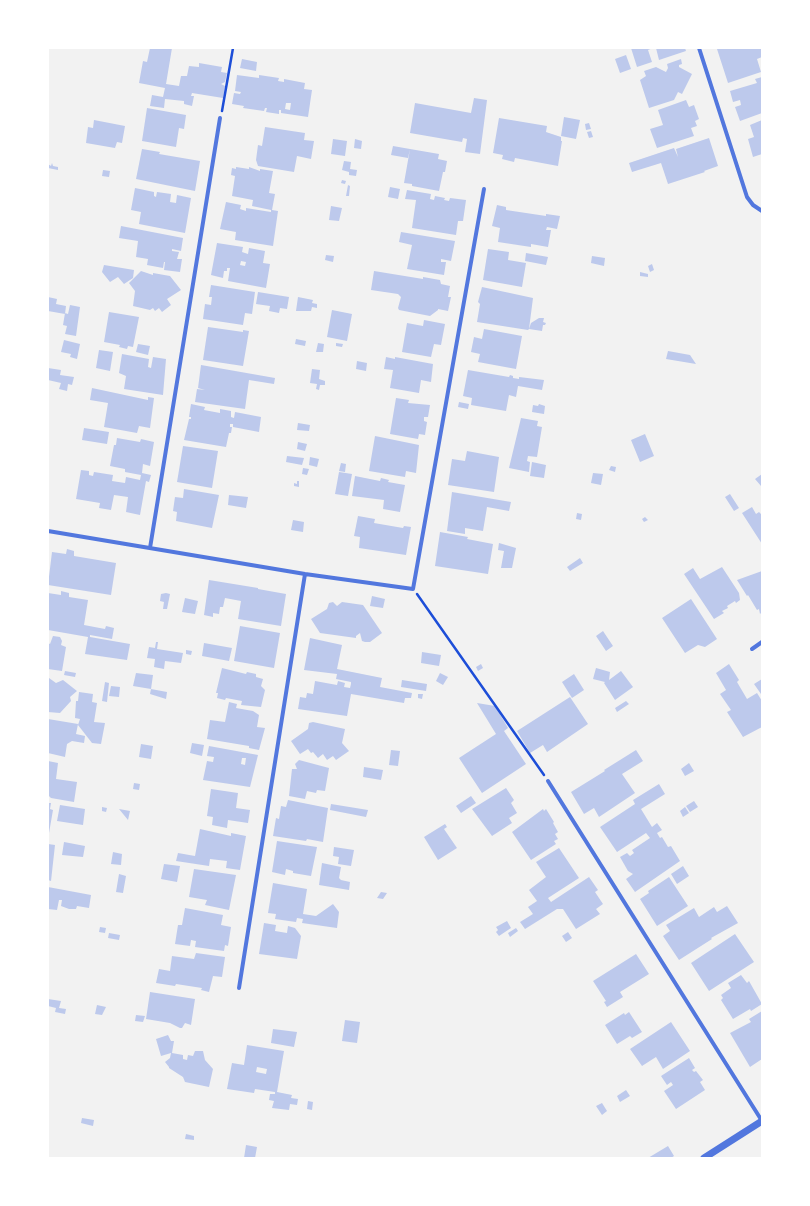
<!DOCTYPE html>
<html>
<head>
<meta charset="utf-8">
<style>
	body { margin:0 }
	#map { position:relative; width:810px; height:1206px; overflow:hidden; background:#f2f2f2; font-family:Karla,sans-serif }
	canvas { display:block }
	.frame { position:absolute; inset:0; border:49px solid #fff; pointer-events:none }
</style>
</head>
<body>
<div id="map">
<canvas width="810" height="1206"></canvas>
<div class="frame"></div>
</div>
<script>
const context = document.querySelector('canvas').getContext('2d');
context.lineJoin = 'round';
function fill(path, color) { context.fillStyle = color; context.fill(path, 'evenodd'); }
const shape = rows => new Path2D(rows.map(r => 'M' + r).join(''));
function trace(path, color, width, dash) { context.strokeStyle = color; context.lineWidth = width; context.lineCap = dash ? 'butt' : 'round'; context.setLineDash(dash || []); context.stroke(path); }
fill(shape([
	[150,48,172,48,166,84,179,86,181,76,187,76,189,66,199,67,199,63,222,67,221,72,227,73,225,82,221,84,225,86,223,98,192,93,191,96,194,96,192,106,184,104,184,101,165,99,164,108,150,106,152,95,163,97,165,88,139,83,143,61,147,62],
	[631,48,653,48,648,50,652,62,637,67],
	[656,48,685,48,686,51,659,60],
	[721,48,762,48,762,57,757,59,761,72,728,83,717,49],
	[626,55,631,69,620,73,615,59],
	[242,59,257,62,256,71,240,68],
	[681,59,682,64,679,65,679,67,692,74,682,94,678,92,674,100,649,108,640,80,646,76,644,71,656,67,666,72,668,68,667,64],
	[237,75,259,78,259,75,279,78,278,81,284,82,284,79,305,83,304,89,312,90,308,117,281,113,281,110,279,110,279,114,266,112,267,108,265,108,264,111,243,108,244,106,232,104,234,93,240,94,241,92,235,91],
	[286,103,291,103,290,110,285,109],
	[762,77,762,113,740,121,735,107,741,105,740,100,733,102,730,91,757,83,755,79],
	[474,98,487,100,480,154,465,152,467,139,463,138,462,142,410,133,415,103,471,113],
	[686,100,689,107,694,105,699,119,695,121,697,126,691,128,694,136,657,148,650,129,663,125,658,110],
	[147,108,186,115,184,129,179,128,176,147,142,141],
	[564,117,580,120,576,139,561,136],
	[499,118,547,126,546,132,561,137,561,141,562,141,558,166,515,158,514,162,502,159,503,155,493,153],
	[94,120,125,126,122,143,117,142,115,148,86,143,88,127,93,128],
	[762,120,762,154,753,157,748,139,754,137,750,125],
	[589,123,591,129,586,130,585,124],
	[265,127,305,133,304,140,314,141,311,159,297,156,294,172,258,166,256,160,258,145,262,146],
	[591,131,593,137,589,138,587,132],
	[709,138,718,166,704,171,705,172,668,184,661,163,632,172,629,163,674,148,678,157,676,149],
	[333,139,347,141,345,156,331,154],
	[355,139,362,141,361,149,354,148],
	[393,146,410,149,408,158,391,155],
	[142,149,160,152,159,154,200,161,195,191,136,179],
	[410,149,439,154,438,159,447,161,445,172,443,172,439,191,412,186,412,184,404,183],
	[344,161,351,162,350,169,357,170,356,176,349,175,349,172,342,170],
	[52,163,53,166,58,167,58,170,48,168,48,164,51,166],
	[236,167,249,169,249,167,260,171,260,169,273,171,269,193,275,194,272,210,278,211,273,246,235,240,236,232,220,229,226,202,241,205,240,209,246,211,246,208,271,212,271,210,252,206,253,200,232,196,235,176,231,175,232,168,236,169],
	[103,170,110,171,109,177,102,176],
	[342,180,346,181,345,184,341,183],
	[348,185,350,186,349,196,346,196],
	[390,187,400,189,398,199,388,197],
	[135,188,154,192,154,196,156,197,157,192,171,194,170,202,176,203,177,195,191,198,185,233,139,224,141,212,131,210],
	[407,190,431,194,430,199,434,200,435,196,445,198,444,200,449,201,450,198,466,200,463,221,458,221,456,235,412,228,416,200,405,199],
	[497,205,506,207,506,210,546,216,546,214,560,216,557,229,547,227,546,230,551,230,548,247,531,244,531,247,498,242,500,228,492,226],
	[331,206,342,208,339,221,329,220],
	[121,226,183,238,181,251,172,249,172,251,179,252,177,259,182,259,180,272,164,270,165,262,164,262,163,268,147,265,148,259,136,257,138,241,119,238],
	[401,232,455,241,451,261,441,259,441,262,446,262,444,275,407,269,412,245,399,242],
	[217,243,243,247,242,252,248,254,249,248,265,251,263,263,270,264,266,288,228,281,230,268,227,268,227,271,224,271,223,278,211,275],
	[241,261,246,262,245,266,240,265],
	[488,249,509,252,508,260,526,263,522,287,483,280],
	[526,253,548,257,546,265,525,261],
	[326,255,334,256,333,262,325,260],
	[592,256,605,258,604,266,591,263],
	[652,264,654,270,650,272,648,266],
	[104,265,134,270,133,278,124,284,118,277,110,282,102,272],
	[141,271,153,275,153,273,170,276,181,290,167,299,171,305,162,312,159,308,155,311,153,308,150,310,133,306,135,291,129,283],
	[374,271,423,279,423,277,440,280,441,284,450,286,448,297,451,297,448,311,438,309,438,310,430,316,399,310,398,308,401,297,398,294,371,290],
	[640,272,648,274,648,277,640,276],
	[211,285,255,292,252,314,245,313,243,325,203,319,205,304,211,305,212,297,209,297],
	[482,287,533,298,529,329,531,323,539,318,544,318,543,322,546,323,545,325,543,325,542,331,529,329,528,330,477,322,480,304,478,302],
	[258,292,289,297,287,309,280,308,279,313,269,311,270,306,256,304],
	[48,297,57,299,56,304,66,306,65,314,48,311],
	[298,297,313,300,312,303,317,304,317,308,312,307,311,311,296,311],
	[70,305,80,307,76,336,65,334,67,326,63,325,65,313,68,314],
	[332,310,352,314,347,341,327,337],
	[109,312,139,317,133,347,128,346,127,349,119,347,120,345,104,342],
	[424,320,445,324,441,345,434,344,431,357,402,352,407,323,423,326],
	[208,327,243,332,243,330,249,331,243,366,203,360],
	[484,329,522,336,516,369,478,362,480,354,471,352,474,337,482,339],
	[296,339,306,341,305,346,295,344],
	[64,340,80,344,77,359,70,357,71,354,61,352],
	[318,343,324,344,323,352,316,352],
	[336,343,343,344,342,347,336,346],
	[138,344,150,346,148,355,136,352],
	[99,350,113,352,110,371,96,368],
	[668,351,690,355,696,364,666,359],
	[122,354,149,359,148,367,151,368,153,357,166,359,163,395,124,389,126,376,119,373],
	[386,357,395,359,395,357,433,364,431,382,421,380,419,393,390,388,393,370,384,369],
	[357,361,367,363,366,371,356,369],
	[201,365,275,378,274,384,249,380,245,409,195,402,197,389,205,390,198,388],
	[48,368,61,370,60,375,74,377,72,385,68,384,67,391,59,389,61,383,48,380],
	[312,369,320,370,319,379,325,381,325,385,320,385,319,390,316,389,317,384,310,383],
	[468,370,509,377,510,375,513,376,513,378,519,379,519,377,544,380,542,390,518,386,516,397,509,395,506,411,471,405,472,398,463,396],
	[92,388,148,400,148,397,154,398,150,428,139,426,137,433,104,427,108,403,90,400],
	[396,398,409,400,408,403,430,405,428,417,424,417,424,421,427,422,425,435,419,434,418,439,390,434],
	[459,402,469,404,468,409,458,407],
	[191,404,205,407,204,410,220,413,220,409,231,411,231,417,234,418,235,412,261,417,259,432,233,427,233,424,230,424,230,427,232,427,231,433,229,433,226,447,184,440,189,419,191,419,191,417,189,417],
	[539,404,545,406,544,414,532,412,533,405,538,406],
	[521,418,538,421,537,426,542,427,537,457,528,456,527,461,530,462,529,472,509,468],
	[298,423,310,425,309,431,297,430],
	[84,428,109,432,107,444,82,440],
	[645,434,654,456,640,462,631,440],
	[375,436,419,445,416,473,406,471,405,477,369,471],
	[117,438,140,442,141,439,154,442,150,466,143,464,142,473,151,475,149,482,146,481,140,515,126,512,128,497,114,495,111,510,99,508,100,503,76,499,81,470,89,471,89,475,93,476,94,472,113,475,112,481,125,483,126,477,140,480,141,475,125,472,125,469,110,466,114,445,116,445],
	[298,442,307,444,305,451,297,449],
	[183,446,218,451,212,488,177,482],
	[467,451,499,457,494,492,448,485,452,459,465,461],
	[287,456,304,458,302,465,286,462],
	[310,457,319,459,317,467,309,465],
	[532,462,546,465,544,478,530,476],
	[341,463,346,464,345,472,339,471],
	[611,466,616,467,615,472,609,470],
	[303,468,309,469,307,475,302,474],
	[339,472,352,474,348,496,335,494],
	[593,473,603,474,601,485,591,483],
	[762,474,762,485,761,486,755,479],
	[355,476,380,481,381,478,389,480,388,482,405,485,400,512,383,509,384,500,352,496],
	[297,481,299,481,299,487,294,486,294,483,297,484],
	[184,489,219,495,212,528,176,521,177,512,173,511,175,497,183,498],
	[452,492,511,502,509,511,487,507,483,531,465,528,465,534,447,531],
	[730,494,739,508,734,511,725,497],
	[229,495,248,497,246,508,228,505],
	[752,507,756,514,759,512,762,515,762,544,742,513],
	[577,513,582,514,581,520,576,519],
	[358,516,375,519,374,523,403,528,404,526,411,527,406,555,359,548,360,537,354,536],
	[645,517,648,520,644,522,642,519],
	[293,520,304,522,303,532,291,530],
	[440,532,468,537,467,539,493,544,488,574,435,566],
	[499,543,516,548,512,568,501,568,504,551,498,550],
	[67,549,74,551,74,556,116,563,111,595,48,585,52,552,66,554],
	[580,558,583,563,570,571,567,567],
	[722,567,739,593,740,600,736,603,735,601,727,606,728,608,722,611,724,613,714,619,684,574,693,568,700,579],
	[762,571,762,612,760,614,759,609,757,610,748,595,747,596,737,580],
	[209,580,258,588,258,589,286,594,281,626,238,619,241,601,225,598,223,607,220,607,219,614,213,613,213,617,204,615],
	[61,591,69,593,69,597,88,600,84,625,105,629,106,626,114,628,112,639,90,635,90,637,130,644,127,660,85,654,88,637,48,630,48,593,61,595],
	[166,593,170,594,167,609,163,609,164,602,160,601,161,594],
	[372,596,385,599,383,608,370,606],
	[185,598,198,601,195,614,182,612],
	[691,599,717,639,705,647,698,645,685,653,662,618],
	[333,602,337,606,342,602,363,605,382,633,370,642,365,642,362,641,360,633,356,636,356,638,320,633,311,619,327,609,329,603],
	[240,626,280,633,274,668,234,661],
	[603,631,613,646,606,651,596,636],
	[53,636,60,637,62,641,61,645,66,647,62,671,48,669,48,643,50,644],
	[310,638,342,645,337,669,382,678,380,687,412,693,411,698,405,698,404,703,351,694,347,716,298,709,300,697,306,698,307,693,313,694,315,681,337,685,338,681,345,683,344,687,350,688,351,684,351,682,336,679,337,674,304,670],
	[156,642,158,642,157,649,183,653,181,663,165,661,164,669,154,667,155,659,147,658,149,647,155,648],
	[204,643,232,648,229,661,202,656],
	[186,650,192,651,191,655,186,654],
	[422,652,441,655,439,666,421,663],
	[481,664,483,668,478,671,476,667],
	[729,664,739,680,737,682,747,699,757,693,762,701,762,727,743,737,727,712,731,710,720,694,726,690,716,673],
	[222,668,246,674,247,672,256,674,256,677,263,679,261,686,265,690,261,707,241,705,242,701,226,698,225,700,217,698,218,693,216,693],
	[596,668,610,672,609,680,621,671,633,687,615,700,604,683,605,682,593,679],
	[65,671,76,673,75,677,64,675],
	[136,673,153,675,151,689,133,686],
	[440,673,448,677,443,685,436,681],
	[574,674,584,690,572,698,562,682],
	[49,678,56,683,63,680,77,691,70,697,71,701,60,713,48,712],
	[762,679,762,693,761,694,754,684],
	[402,680,427,684,426,691,401,687],
	[105,682,109,683,107,702,102,701],
	[111,686,120,687,119,697,109,696],
	[151,689,167,692,166,699,150,694],
	[79,692,93,694,92,702,97,703,94,722,105,723,101,744,92,743,78,725,80,719,75,718,76,701,78,701],
	[418,694,423,694,422,699,418,698],
	[570,697,588,724,547,752,543,745,530,753,517,731],
	[626,701,629,704,617,712,615,708],
	[229,702,237,704,236,708,253,711,259,715,257,727,265,728,259,750,249,748,249,746,207,739,210,720,225,722],
	[477,703,495,706,508,728,504,731,526,764,482,793,459,758,496,734],
	[48,719,78,724,76,734,85,736,84,743,72,741,67,744,65,757,48,753],
	[313,722,345,729,342,743,349,751,336,760,333,756,327,760,323,754,318,758,313,752,311,753,308,749,300,754,291,741,308,729,309,723],
	[192,743,204,745,202,756,190,753],
	[141,744,153,746,151,759,139,757],
	[209,746,258,755,250,787,203,780,207,761,213,762,214,757,207,756],
	[242,758,246,758,245,765,241,764],
	[391,750,400,751,398,766,389,765],
	[636,750,643,761,622,774,635,793,599,817,594,808,584,814,571,792,605,771,604,770],
	[299,760,329,768,325,791,317,790,316,793,307,791,305,799,289,796,292,769,297,769,295,764],
	[48,761,58,763,56,779,77,782,74,802,51,798,48,795],
	[689,763,694,771,685,776,681,769],
	[364,767,383,770,381,780,363,777],
	[134,783,140,784,139,790,133,789],
	[659,784,665,794,641,809,652,827,657,823,662,830,657,833,660,838,662,837,668,847,671,846,680,861,635,892,626,879,633,874,628,871,620,857,627,853,630,856,634,853,632,850,650,838,646,833,617,852,600,827,635,804,633,800],
	[506,788,514,800,511,803,517,813,509,818,512,823,492,836,472,809],
	[211,789,238,793,236,808,250,810,248,823,228,820,227,828,212,825,213,817,207,816],
	[471,796,476,803,461,813,456,806],
	[288,800,328,808,323,842,307,839,306,841,273,836,276,818,279,819,281,806,286,807],
	[694,801,698,807,690,812,686,806],
	[48,803,51,803,50,809,53,810,49,833,48,832],
	[331,804,368,810,366,817,330,810],
	[60,805,85,809,83,825,57,821],
	[102,807,107,808,106,812,102,811],
	[685,807,689,813,683,817,680,811],
	[119,809,130,811,128,820],
	[543,809,544,811,546,809,554,822,553,823,558,832,555,834,558,839,554,841,556,844,531,860,512,832],
	[445,824,447,827,444,829,457,848,438,860,424,837],
	[200,829,231,836,231,833,246,836,240,870,226,868,227,861,210,859,209,866,176,861,178,853,195,856],
	[277,841,317,847,311,876,293,873,293,871,286,869,285,875,272,872],
	[64,842,85,846,83,857,62,855],
	[48,844,55,845,51,881,48,880],
	[334,847,354,850,351,866,338,864,339,857,333,856],
	[559,848,579,878,548,898,551,902,589,877,598,890,595,892,603,904,596,909,600,914,576,929,563,909,557,909,525,929,520,922,533,914,528,907,537,901,529,890,546,877,536,862],
	[113,852,122,854,121,865,111,864],
	[322,863,341,867,339,878,341,880,350,882,349,890,319,885],
	[164,864,180,866,177,882,161,879],
	[683,866,689,876,677,884,671,874],
	[194,869,236,875,229,910,205,905,207,900,189,897],
	[119,874,126,876,123,893,116,892],
	[669,877,688,906,657,926,640,899,649,893,648,891],
	[273,883,307,889,303,914,316,916,333,904,339,912,337,928,302,923,303,919,297,918,296,922,275,919,276,914,268,913],
	[48,887,91,895,89,908,77,906,76,909,69,909,61,906,62,900,59,900,57,910,48,909],
	[381,892,387,893,383,899,377,898],
	[727,906,738,923,711,938,712,939,679,960,663,936,670,931,666,925,694,908,699,917,714,907,717,912],
	[185,908,223,915,221,925,231,927,228,946,225,945,224,951,195,947,196,941,191,940,190,946,175,944,178,925,182,925],
	[507,921,511,928,499,936,496,932,498,930,496,927],
	[264,923,276,925,275,931,287,933,288,926,295,928,301,936,297,959,259,954],
	[100,927,106,928,105,933,99,932],
	[516,928,518,931,510,937,508,933],
	[568,932,572,938,566,942,562,936],
	[109,933,120,935,119,940,108,938],
	[735,934,754,962,709,991,691,963],
	[196,953,225,957,222,977,213,976,209,992,201,990,202,988,176,984,175,986,156,983,159,969,170,971,172,956,194,959],
	[636,954,649,974,620,992,623,997,607,1007,604,1002,606,1001,593,981],
	[741,975,747,983,749,981,762,1004,751,1011,750,1009,733,1019,721,1000,723,998,721,995,731,988,728,983],
	[150,992,195,999,191,1025,185,1023,182,1028,180,1028,170,1023,146,1019],
	[48,999,61,1001,59,1008,66,1009,65,1014,55,1012,56,1008,48,1006],
	[97,1005,106,1007,102,1015,95,1014],
	[762,1011,762,1059,750,1067,730,1033,751,1022,749,1019],
	[629,1012,642,1032,632,1038,630,1036,617,1044,605,1025,624,1013,625,1015],
	[136,1015,145,1016,143,1022,135,1021],
	[345,1020,360,1022,357,1043,342,1041],
	[671,1022,690,1051,663,1069,656,1057,642,1066,630,1049],
	[273,1029,297,1032,294,1047,271,1043],
	[168,1035,171,1041,174,1041,172,1053,183,1055,183,1059,187,1060,188,1055,193,1056,195,1051,203,1051,205,1060,213,1069,209,1087,185,1082,183,1077,169,1068,169,1067,165,1062,170,1058,171,1053,161,1056,156,1039],
	[247,1045,284,1051,277,1092,292,1095,291,1098,298,1099,297,1105,290,1104,289,1110,272,1108,274,1101,269,1100,270,1094,275,1094,275,1092,255,1089,254,1093,227,1089,232,1063,244,1065],
	[257,1067,267,1069,266,1074,256,1072],
	[689,1058,695,1068,692,1070,694,1072,696,1071,703,1080,700,1082,705,1090,676,1109,664,1091,673,1085,671,1082,667,1085,661,1076],
	[626,1090,630,1096,620,1102,617,1096],
	[308,1101,313,1102,312,1110,307,1109],
	[602,1103,607,1111,602,1115,596,1106],
	[82,1118,94,1120,93,1126,81,1123],
	[186,1134,194,1136,194,1140,185,1139],
	[246,1145,257,1147,255,1158,244,1158],
	[668,1146,674,1156,671,1158,648,1158]
]), '#bdc9ec');
trace(shape([
	[222,111,233,48],
	[417,594,544,775]
]), '#1d4ed8', 2.5);
trace(shape([
	[699,48,747,197,753,205,762,211],
	[48,531,305,574,413,589,484,189],
	[150,548,220,118],
	[752,649,762,642],
	[548,781,762,1121],
	[239,988,305,574]
]), '#5277de', 4);
trace(shape([
	[704,1158,762,1121]
]), '#5277de', 7);
</script>
</body>
</html>
